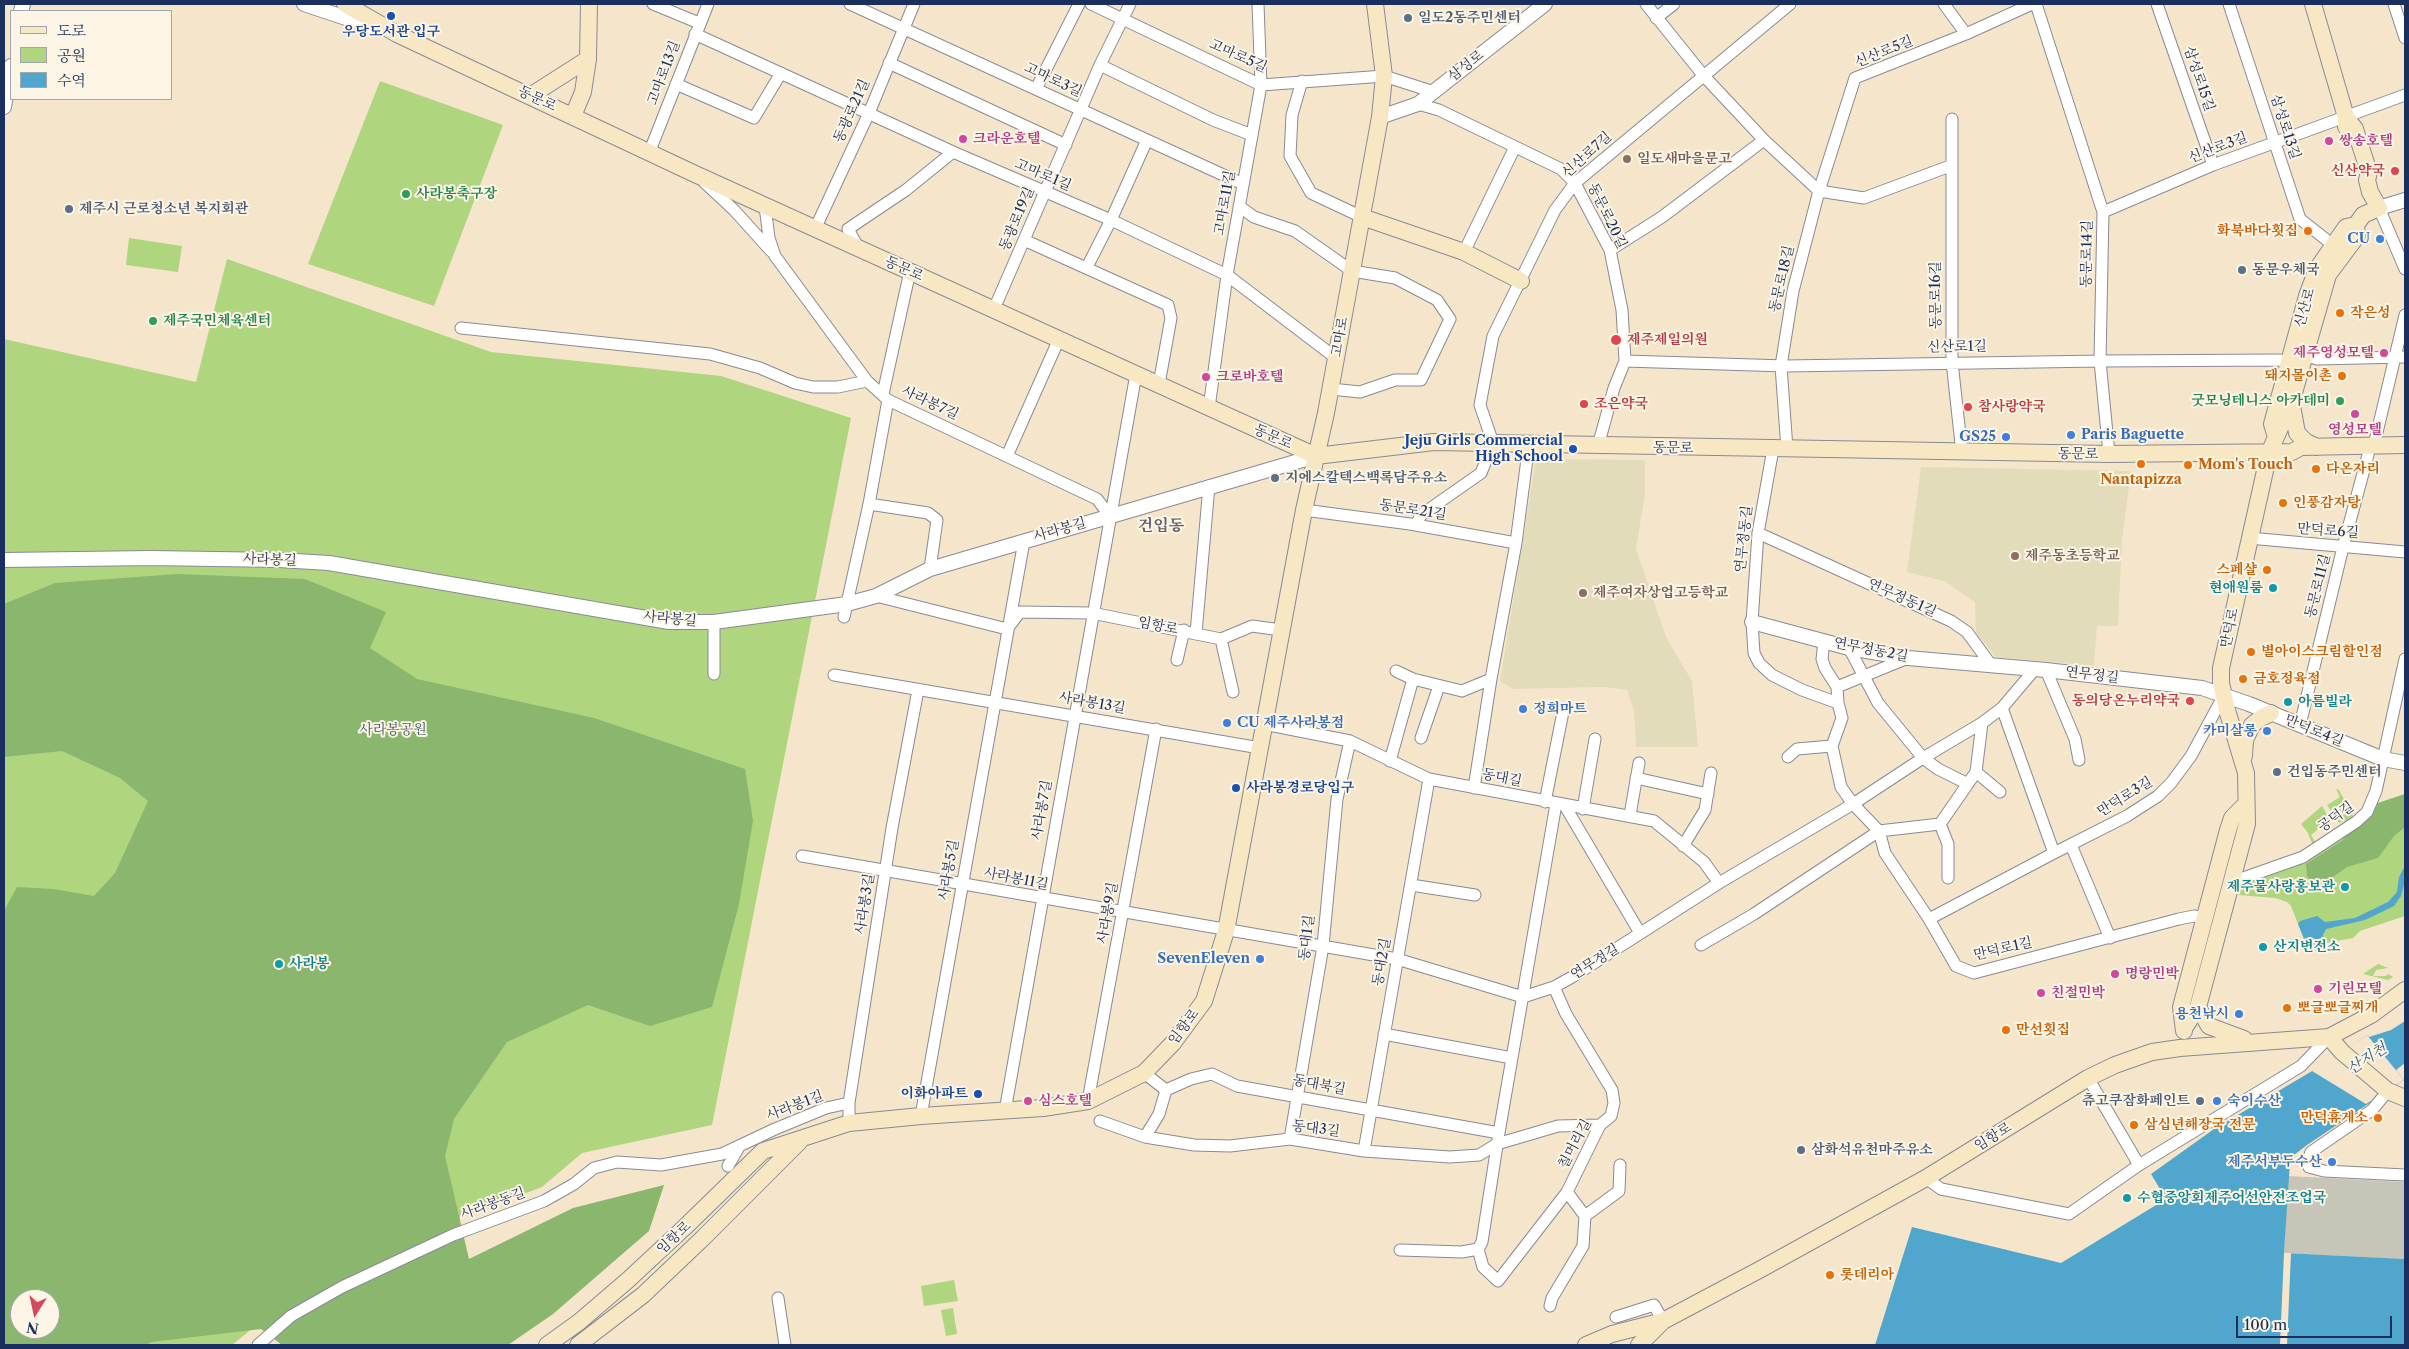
<!DOCTYPE html>
<html>
<head>
<meta charset="utf-8">
<style>
	body { margin:0 }
	#map { position:relative; width:2409px; height:1349px; overflow:hidden; background:#f5e6cb; font-family:"Libre Caslon Text","Noto Serif KR",serif }
	canvas { display:block }
	.frame { position:absolute; inset:0; border:5px solid #1b2f5e; pointer-events:none }
	.legend { position:absolute; left:10px; top:10px; width:162px; height:90px; box-sizing:border-box; background:#fcf5e5; border:1px solid #a2a6af; margin:0; padding:6px 9px; list-style:none; font-size:15px; color:#1b2f5e }
	.legend li { display:flex; align-items:center; gap:10px; height:25px }
	.legend b { width:25px; border:1px solid #a2a6af }
	.north { position:absolute; left:10px; top:1289px; width:50px; height:50px; box-sizing:border-box; background:#fcf5e5; border:1px solid #a2a6af; border-radius:50%; rotate:190deg; font-size:14px; font-weight:700; line-height:20px; text-align:center; color:#1b2f5e }
	.north::after { content:''; display:block; margin:auto; width:18px; height:22px; background:#d1495b; clip-path:polygon(50% 0,100% 100%,50% 72%,0 100%) }
	.scale { position:absolute; left:2236px; top:1316px; width:156px; height:22px; box-sizing:border-box; border:2px solid #1b2f5e; border-top:0; padding-left:6px; font-size:15px; line-height:18px; white-space:nowrap; color:#1b2f5e; -webkit-text-stroke:4px #fcf5e5; paint-order:stroke }
</style>
</head>
<body>
<div id="map">
<canvas width="2409" height="1349"></canvas>
<div class="frame"></div>
<ul class="legend">
<li><b style="height:6px;background:#f7e8c3"></b>도로</li>
<li><b style="height:14px;background:#afd57f"></b>공원</li>
<li><b style="height:14px;background:#51a6cd"></b>수역</li>
</ul>
<div class="north">N</div>
<div class="scale">100 m</div>
</div>
<script>
const context = document.querySelector('canvas').getContext('2d');
context.lineJoin = 'round';
function fill(path, color) { context.fillStyle = color; context.fill(path, 'evenodd'); }
const shape = rows => new Path2D(rows.map(r => 'M' + r).join(''));
function trace(path, color, width, dash) { context.strokeStyle = color; context.lineWidth = width; context.lineCap = dash ? 'butt' : 'round'; context.setLineDash(dash || []); context.stroke(path); }
function label(font, color, halo, rows, align = 'center') {
  context.font = font + ' "Libre Caslon Text","Noto Serif KR",serif'; context.lineWidth = 4; context.setLineDash([]); context.textBaseline = 'middle'; context.strokeStyle = halo; context.fillStyle = color; for (const [text, x, y, turn = 0] of rows) {
    context.save(); context.translate(x, y); context.rotate((+turn || 0) * Math.PI / 180); context.textAlign = isNaN(turn) ? turn : align; if (halo) context.strokeText(text, 0, 0); context.fillText(text, 0, 0); context.restore();
  }
}
fill(shape([
	[1536,459,1645,460,1645,494,1636,549,1666,637,1692,681,1698,747,1636,747,1634,711,1627,690,1603,687,1513,689,1500,681],
	[1921,467,2131,471,2122,540,2118,626,2097,626,2094,666,1996,657,1976,633,1975,602,1944,581,1907,572]
]), '#e3dcba');
fill(shape([
	[2288,1176,2405,1182,2405,1259,2284,1253]
]), '#c6c5b8');
fill(shape([
	[380,81,503,125,434,306,308,264],
	[129,238,182,246,178,272,126,265],
	[227,259,491,352,721,376,851,418,712,1125,582,1153,542,1187,356,1258,280,1306,232,1345,45,1345,4,1330,4,339,196,382],
	[20,1299,50,1299,50,1329,20,1329],
	[2336,789,2339,790,2354,818,2339,823,2327,805,2340,797],
	[2405,794,2405,916,2360,931,2353,938,2326,943,2324,950,2321,954,2305,942,2291,906,2287,902,2275,898,2239,895,2240,889,2244,884,2312,858,2367,820,2378,803],
	[2322,806,2330,819,2311,835,2316,844,2313,846,2308,833,2301,824],
	[2378,964,2388,968,2376,970,2373,976,2386,976,2388,974,2393,977,2388,980,2363,974],
	[954,1280,958,1301,924,1306,921,1286],
	[953,1308,957,1334,946,1336,941,1310]
]), '#afd57f');
fill(shape([
	[177,574,305,579,386,612,370,648,417,679,594,718,745,769,753,821,739,904,712,1007,650,1026,588,1005,507,1042,454,1119,445,1156,469,1259,573,1208,664,1185,649,1231,553,1314,508,1345,282,1345,261,1329,151,1342,146,1345,4,1345,4,911,17,887,53,889,94,896,115,873,148,801,120,778,62,751,4,757,4,604,55,583],
	[20,1299,50,1299,50,1329,20,1329],
	[2405,794,2405,827,2394,836,2378,858,2347,867,2333,877,2318,883,2311,882,2307,876,2306,864,2343,840,2344,836,2367,820,2378,803]
]), '#8bb66e');
fill(shape([
	[2405,866,2405,881,2401,896,2394,906,2365,920,2326,929,2323,935,2324,948,2321,953,2305,941,2298,924,2300,921,2317,916,2325,922,2355,918,2388,902,2397,892,2399,877],
	[2405,1021,2405,1063,2396,1070,2404,1080,2307,1145,2294,1155,2290,1161,2284,1253,2405,1259,2405,1345,1875,1345,1912,1227,2061,1263,2166,1199,2151,1174,2214,1129,2324,1064,2367,1035,2369,1037,2391,1030]
]), '#51a6cd');
fill(shape([
	[2367,1035,2404,1080,2366,1104,2312,1071],
	[2284,1253,2291,1253,2287,1345,2280,1345]
]), '#f5e6cb');
const minor = shape([
	[653,4,699,23],
	[850,4,1243,184],
	[1091,4,1261,85,1384,76,1434,92],
	[1646,4,1703,75,1764,140,1819,191,1793,291,1781,366,1787,449],
	[1944,4,1966,34],
	[2036,4,2103,212,2100,361,2109,454],
	[2157,4,2213,165],
	[2229,4,2300,219,2333,245],
	[2394,4,2405,38],
	[1656,18,1674,4],
	[695,34,953,152,1111,220,1227,275,1336,358],
	[889,63,1066,145],
	[1100,65,1213,120,1252,135],
	[1302,81,1292,115,1290,156,1311,193,1362,217],
	[676,84,754,118,781,73],
	[1036,89,1079,4],
	[1418,104,1439,110,1561,169,1575,183,1580,193,1610,250,1622,310,1625,361,1614,388,1598,446],
	[1952,119,1952,362,1962,453],
	[649,153,708,4],
	[1950,166,1864,198,1819,191,1855,78,1966,34,2032,4],
	[704,182,734,210,771,251],
	[765,206,769,238,775,256,867,381,888,400,1097,499,1110,516],
	[1239,206,1254,217,1295,231,1352,271,1395,278,1437,300,1450,319,1421,380,1395,380,1360,392,1331,389],
	[2379,208,2405,269],
	[2103,212,2213,165,2405,95],
	[815,229,869,113,914,4],
	[1024,240,1168,305,1171,318,1159,384],
	[859,249,848,229,906,190,953,152],
	[1610,250,1662,217,1764,140],
	[1464,252,1515,147],
	[1087,267,1111,220,1147,140],
	[994,309,1100,65,1130,4],
	[461,328,710,354,760,368,795,383,813,387,838,387,867,381],
	[2305,355,2317,359,2405,357],
	[1625,361,1786,366,2100,361,2280,360,2289,363],
	[883,394,910,271],
	[1209,408,1227,275,1261,85,1258,4],
	[2374,445,2405,315],
	[1773,449,1758,533,1752,622,1754,653,1759,663,1772,675,1802,690,1838,703],
	[1007,456,1059,339],
	[869,504,928,513,937,520,930,569],
	[1304,510,1410,524,1516,543],
	[1416,525,1421,515,1481,473,1493,443,1480,405,1493,336,1555,210,1575,183,1790,4],
	[1758,533,1951,621,1967,632,1991,665],
	[2249,538,2405,552],
	[876,596,1007,629,1020,612,1092,613,1221,639,1252,626,1281,630],
	[844,617,869,504,888,400],
	[1196,633,1209,486],
	[1221,639,1233,692],
	[1824,641,1822,659,1825,668,1837,687],
	[1849,648,1878,703,1923,758,1938,769,1966,783],
	[1908,658,1837,687,1838,703,1842,718,1832,746,1841,787,1853,804,1879,831,1940,824],
	[1177,660,1184,630],
	[2046,670,2075,739,2079,760],
	[1396,671,1413,679,1462,691,1491,679],
	[714,674,714,622],
	[834,675,1260,748],
	[2002,708,2054,853],
	[1264,724,1350,741,1429,779,1654,821,1704,862,1719,883],
	[2300,725,2343,547,2368,455],
	[1421,738,1439,686],
	[1788,757,1797,749,1832,746],
	[1390,761,1413,679],
	[1976,772,2000,792],
	[1636,778,1708,794],
	[1474,788,1491,679,1516,543,1529,444],
	[1545,802,1563,712],
	[1565,806,1640,933],
	[1583,809,1595,739],
	[1630,815,1639,763],
	[1940,824,1976,772,1982,723],
	[1940,824,1948,844,1948,878],
	[2071,845,2110,938],
	[1683,846,1705,810,1711,773],
	[802,856,1397,959,1523,997,1554,987,1572,977,1719,883,1853,804,1923,758,1982,723,2002,708,2035,669],
	[2232,882,2303,857,2356,822,2367,812,2376,791,2405,659],
	[1411,885,1475,895],
	[1929,919,2054,853,2127,816,2158,796,2171,783,2191,756,2224,695],
	[1701,945,1754,914,1879,831,1885,853,1929,919,1956,966,1974,973,2179,919,2194,916,2205,918],
	[1384,1034,1512,1058],
	[1144,1073,1166,1090,1191,1079,1212,1074,1237,1086,1499,1133],
	[2088,1078,2139,1165],
	[2388,1091,2372,1110,2311,1152,2308,1160,2309,1167,2324,1171,2405,1175],
	[1088,1101,1156,729],
	[1005,1111,1136,374],
	[921,1116,1024,541],
	[1100,1121,1145,1137,1194,1145,1230,1146,1290,1139,1364,1151,1450,1157,1479,1155,1497,1144,1558,1126,1600,1125],
	[849,1123,849,1103,892,828,918,690],
	[1145,1137,1159,1114,1166,1090],
	[1290,1139,1323,946,1337,799,1350,741],
	[1364,1151,1429,779],
	[728,1166,739,1147],
	[1926,1178,1941,1189,2069,1214,2139,1165,2301,1066,2329,1037],
	[1585,1216,1619,1191,1620,1165],
	[1478,1249,1483,1267,1498,1281,1567,1192,1600,1125,1611,1116,1614,1103,1612,1090,1566,1014,1554,987],
	[1400,1250,1462,1252,1478,1249,1482,1242,1499,1133,1556,804],
	[778,1298,785,1345],
	[1550,1306,1552,1298,1583,1246,1585,1216,1567,1192],
	[1616,1317,1654,1305,1663,1321],
	[258,1345,291,1316,342,1287,453,1235,544,1201,574,1184,594,1168,617,1162,661,1165,722,1154,775,1129,826,1108,849,1103]
]);
const tertiary = shape([
	[304,4,379,29],
	[21,11,23,4],
	[4,107,11,66],
	[1380,117,1418,104,1545,4],
	[2379,208,2405,200],
	[4,560,151,558,279,560,329,563,669,622,714,622,847,604,876,596,930,569,1316,456],
	[1752,622,1849,648,1908,658,2046,670,2202,688,2249,704,2383,759,2405,763]
]);
const secondary = shape([
	[345,4,397,34,695,174,1316,456,1434,442,2109,454,2292,452,2301,447,2405,445],
	[2313,4,2346,117,2346,127],
	[530,96,588,59],
	[573,116,583,92,588,59,589,4],
	[1362,217,1464,252,1521,281],
	[2292,406,2297,433,2306,442,2317,447],
	[2275,434,2272,424,2307,296,2317,269,2346,227,2356,225,2363,215,2379,208,2370,192,2367,180,2369,172,2355,129,2346,117],
	[2244,756,2245,740,2252,725,2261,718,2271,713],
	[2198,1007,2209,1026,2244,1039],
	[2185,1027,2198,1007,2247,824,2246,773,2227,710,2221,683,2221,668,2269,453,2291,403,2328,275,2357,236,2356,225],
	[2184,1031,2181,1007,2228,830,2232,818,2246,804],
	[2329,1037,2342,1052,2388,1091,2405,1098],
	[547,1345,579,1322,628,1280,685,1227,763,1151,849,1123,921,1116,1043,1108,1088,1101,1144,1073,1173,1043,1204,1001,1226,931,1304,510,1326,413,1380,117,1384,76,1375,4],
	[578,1345,643,1295,703,1238,800,1141],
	[1586,1345,1612,1334,1663,1321,1761,1269,1926,1178,2088,1078,2115,1065,2152,1052,2180,1048,2329,1037,2371,1015,2405,990],
	[1639,1345,1663,1321]
]);
trace(minor, '#888a94', 13);
trace(tertiary, '#888a94', 16);
trace(secondary, '#888a94', 18);
trace(minor, '#fff', 11);
trace(tertiary, '#fff', 14);
trace(secondary, '#f7e8c3', 16);
for (const [x, y, r, color] of [
	[391,16,5,"#1a4fb4"],
	[1408,18,5,"#5c6f8a"],
	[963,139,5,"#d1479c"],
	[2329,141,5,"#d1479c"],
	[1627,159,5,"#8d6e63"],
	[2395,171,5,"#e0444e"],
	[406,194,5,"#2e9e5b"],
	[69,209,5,"#5c6f8a"],
	[2308,231,5,"#e8710a"],
	[2380,239,5,"#3f7fe0"],
	[2242,270,5,"#5c6f8a"],
	[2340,313,5,"#e8710a"],
	[153,321,5,"#2e9e5b"],
	[1616,340,6,"#e0444e"],
	[2384,353,5,"#d1479c"],
	[2342,376,5,"#e8710a"],
	[1206,377,5,"#d1479c"],
	[2340,401,5,"#2e9e5b"],
	[1584,404,5,"#e0444e"],
	[1968,407,5,"#e0444e"],
	[2355,414,5,"#d1479c"],
	[2071,435,5,"#3f7fe0"],
	[2006,437,5,"#3f7fe0"],
	[1573,449,5,"#1a4fb4"],
	[2141,464,5,"#e8710a"],
	[2188,465,5,"#e8710a"],
	[2316,469,5,"#e8710a"],
	[1275,478,5,"#5c6f8a"],
	[2283,503,5,"#e8710a"],
	[2015,556,5,"#8d6e63"],
	[2267,570,5,"#e8710a"],
	[2273,588,5,"#0f9aa8"],
	[1583,593,5,"#8d6e63"],
	[2251,652,5,"#e8710a"],
	[2243,679,5,"#e8710a"],
	[2190,701,5,"#e0444e"],
	[2288,702,5,"#0f9aa8"],
	[1523,709,5,"#3f7fe0"],
	[1227,723,5,"#3f7fe0"],
	[2267,731,5,"#3f7fe0"],
	[2277,772,5,"#5c6f8a"],
	[1236,788,5,"#1a4fb4"],
	[2345,887,5,"#0f9aa8"],
	[2263,947,5,"#0f9aa8"],
	[1260,959,5,"#3f7fe0"],
	[279,964,5,"#0f9aa8"],
	[2115,974,5,"#d1479c"],
	[2318,989,5,"#d1479c"],
	[2041,993,5,"#d1479c"],
	[2287,1008,5,"#e8710a"],
	[2239,1014,5,"#3f7fe0"],
	[2006,1030,5,"#e8710a"],
	[978,1094,5,"#1a4fb4"],
	[1028,1101,5,"#d1479c"],
	[2200,1101,5,"#5c6f8a"],
	[2217,1101,5,"#3f7fe0"],
	[2378,1118,5,"#e8710a"],
	[2134,1125,5,"#e8710a"],
	[1801,1150,5,"#5c6f8a"],
	[2332,1162,5,"#3f7fe0"],
	[2127,1198,5,"#0f9aa8"],
	[1830,1275,5,"#e8710a"]
]) { const dot = new Path2D(); dot.arc(x, y, r, 0, 2 * Math.PI); context.fillStyle = color; context.fill(dot); trace(dot, '#fcf5e5', 2); }
label('bold 14px', '#4e5e75', '#fcf5e5', [
	["일도2동주민센터",1418,18],
	["제주시 근로청소년 복지회관",79,209],
	["동문우체국",2252,270],
	["지에스칼텍스백록담주유소",1285,478],
	["건입동주민센터",2287,772],
	["츄고쿠잠화페인트",2190,1101,"right"],
	["삼화석유천마주유소",1811,1150]
], 'left');
label('bold 14px', '#164399', '#fcf5e5', [
	["우당도서관 입구",391,32,"center"],
	["Jeju Girls Commercial",1563,441],
	["High School",1563,457],
	["사라봉경로당입구",1246,788,"left"],
	["이화아파트",968,1094]
], 'right');
label('14px', '#1b2f5e', '#fcf5e5', [
	["신산로5길",1884,52,-22],
	["고마로5길",1238,56,24],
	["삼성로",1466,66,-38],
	["고마로13길",664,73,-69],
	["삼성로15길",2199,79,71],
	["고마로3길",1053,80,25],
	["동문로",537,99,25],
	["동광로21길",852,111,-66],
	["삼성로13길",2285,127,72],
	["신산로3길",2218,148,-21],
	["신산로7길",1587,155,-42],
	["고마로1길",1043,175,23],
	["고마로11길",1225,203,-80],
	["동문로20길",1607,216,64],
	["동광로19길",1017,219,-67],
	["동문로14길",2087,254,-89],
	["동문로",904,269,24],
	["동문로18길",1782,279,-77],
	["동문로16길",1936,295,-90],
	["신산로",2305,308,-74],
	["고마로",1340,337,-80],
	["신산로1길",1957,347,-1],
	["사라봉7길",930,403,25],
	["동문로",1273,437,24],
	["동문로",1673,448,1],
	["동문로",2078,454,1],
	["동문로21길",1413,510,9],
	["사라봉길",1060,530,-16],
	["만덕로6길",2328,531,4],
	["연무정동길",1744,539,-84],
	["사라봉길",270,560,2],
	["동문로11길",2318,586,-76],
	["연무정동1길",1902,598,24],
	["사라봉길",670,619,5],
	["임항로",1158,626,11],
	["만덕로",2230,628,-78],
	["연무정동2길",1871,650,11],
	["연무정길",2092,675,7],
	["사라봉13길",1092,703,10],
	["만덕로4길",2314,731,22],
	["동대길",1502,778,11],
	["만덕로3길",2125,797,-32],
	["사라봉7길",1042,810,-80],
	["공덕길",2336,817,-36],
	["사라봉5길",949,870,-80],
	["사라봉11길",1016,879,11],
	["사라봉3길",865,904,-81],
	["사라봉9길",1108,913,-80],
	["동대1길",1307,938,-83],
	["만덕로1길",2003,949,-13],
	["동대2길",1382,962,-80],
	["연무정길",1595,962,-32],
	["임항로",1184,1027,-53],
	["동대북길",1319,1085,11],
	["사라봉1길",795,1106,-21],
	["동대3길",1316,1129,7],
	["임항로",1993,1137,-32],
	["칠머리길",1575,1144,-62],
	["사라봉동길",493,1204,-20],
	["임항로",674,1238,-43]
]);
label('bold 14px', '#b23c85', '#fcf5e5', [
	["크라운호텔",973,139],
	["쌍송호텔",2339,141],
	["제주영성모텔",2374,353,"right"],
	["크로바호텔",1216,377],
	["영성모텔",2355,430,"center"],
	["명랑민박",2125,974],
	["기린모텔",2328,989],
	["친절민박",2051,993],
	["심스호텔",1038,1101]
], 'left');
label('bold 14px', '#785e54', '#fcf5e5', [
	["일도새마을문고",1637,159],
	["제주동초등학교",2025,556],
	["제주여자상업고등학교",1593,593]
], 'left');
label('bold 14px', '#be3a42', '#fcf5e5', [
	["신산약국",2385,171,"right"],
	["제주제일의원",1627,340],
	["조은약국",1594,404],
	["참사랑약국",1978,407],
	["동의당온누리약국",2180,701,"right"]
], 'left');
label('bold 14px', '#27864d', '#fcf5e5', [
	["사라봉축구장",416,194],
	["제주국민체육센터",163,321],
	["굿모닝테니스 아카데미",2330,401,"right"]
], 'left');
label('bold 14px', '#c56008', '#fcf5e5', [
	["화북바다횟집",2298,231,"right"],
	["작은성",2350,313],
	["돼지몰이촌",2332,376,"right"],
	["Mom's Touch",2198,465],
	["다온자리",2326,469],
	["Nantapizza",2141,480,"center"],
	["인풍감자탕",2293,503],
	["스페샬",2257,570,"right"],
	["별아이스크림할인점",2261,652],
	["금호정육점",2253,679],
	["뽀글뽀글찌개",2297,1008],
	["만선횟집",2016,1030],
	["만덕휴게소",2368,1118,"right"],
	["삼십년해장국 전문",2144,1125],
	["롯데리아",1840,1275]
], 'left');
label('bold 14px', '#366cbe', '#fcf5e5', [
	["CU",2370,239],
	["Paris Baguette",2081,435,"left"],
	["GS25",1996,437],
	["정희마트",1533,709,"left"],
	["CU 제주사라봉점",1237,723,"left"],
	["카미살롱",2257,731],
	["SevenEleven",1250,959],
	["용천낚시",2229,1014],
	["숙이수산",2227,1101,"left"],
	["제주서부두수산",2322,1162]
], 'right');
label('bold 14px', '#0d838f', '#fcf5e5', [
	["현애원룸",2263,588,"right"],
	["아름빌라",2298,702],
	["제주물사랑홍보관",2335,887,"right"],
	["산지변전소",2273,947],
	["사라봉",289,964],
	["수협중앙회제주어선안전조업국",2137,1198]
], 'left');
label('14px', '#405866', '#fcf5e5', [
	["사라봉공원",393,730]
]);
label('italic 15px', '#2e5985', '#fcf5e5', [
	["산지천",2367,1059,-33]
]);
label('bold 16px', '#635f6b', '#fcf5e5', [
	["건입동",1161,526]
]);
</script>
</body>
</html>
